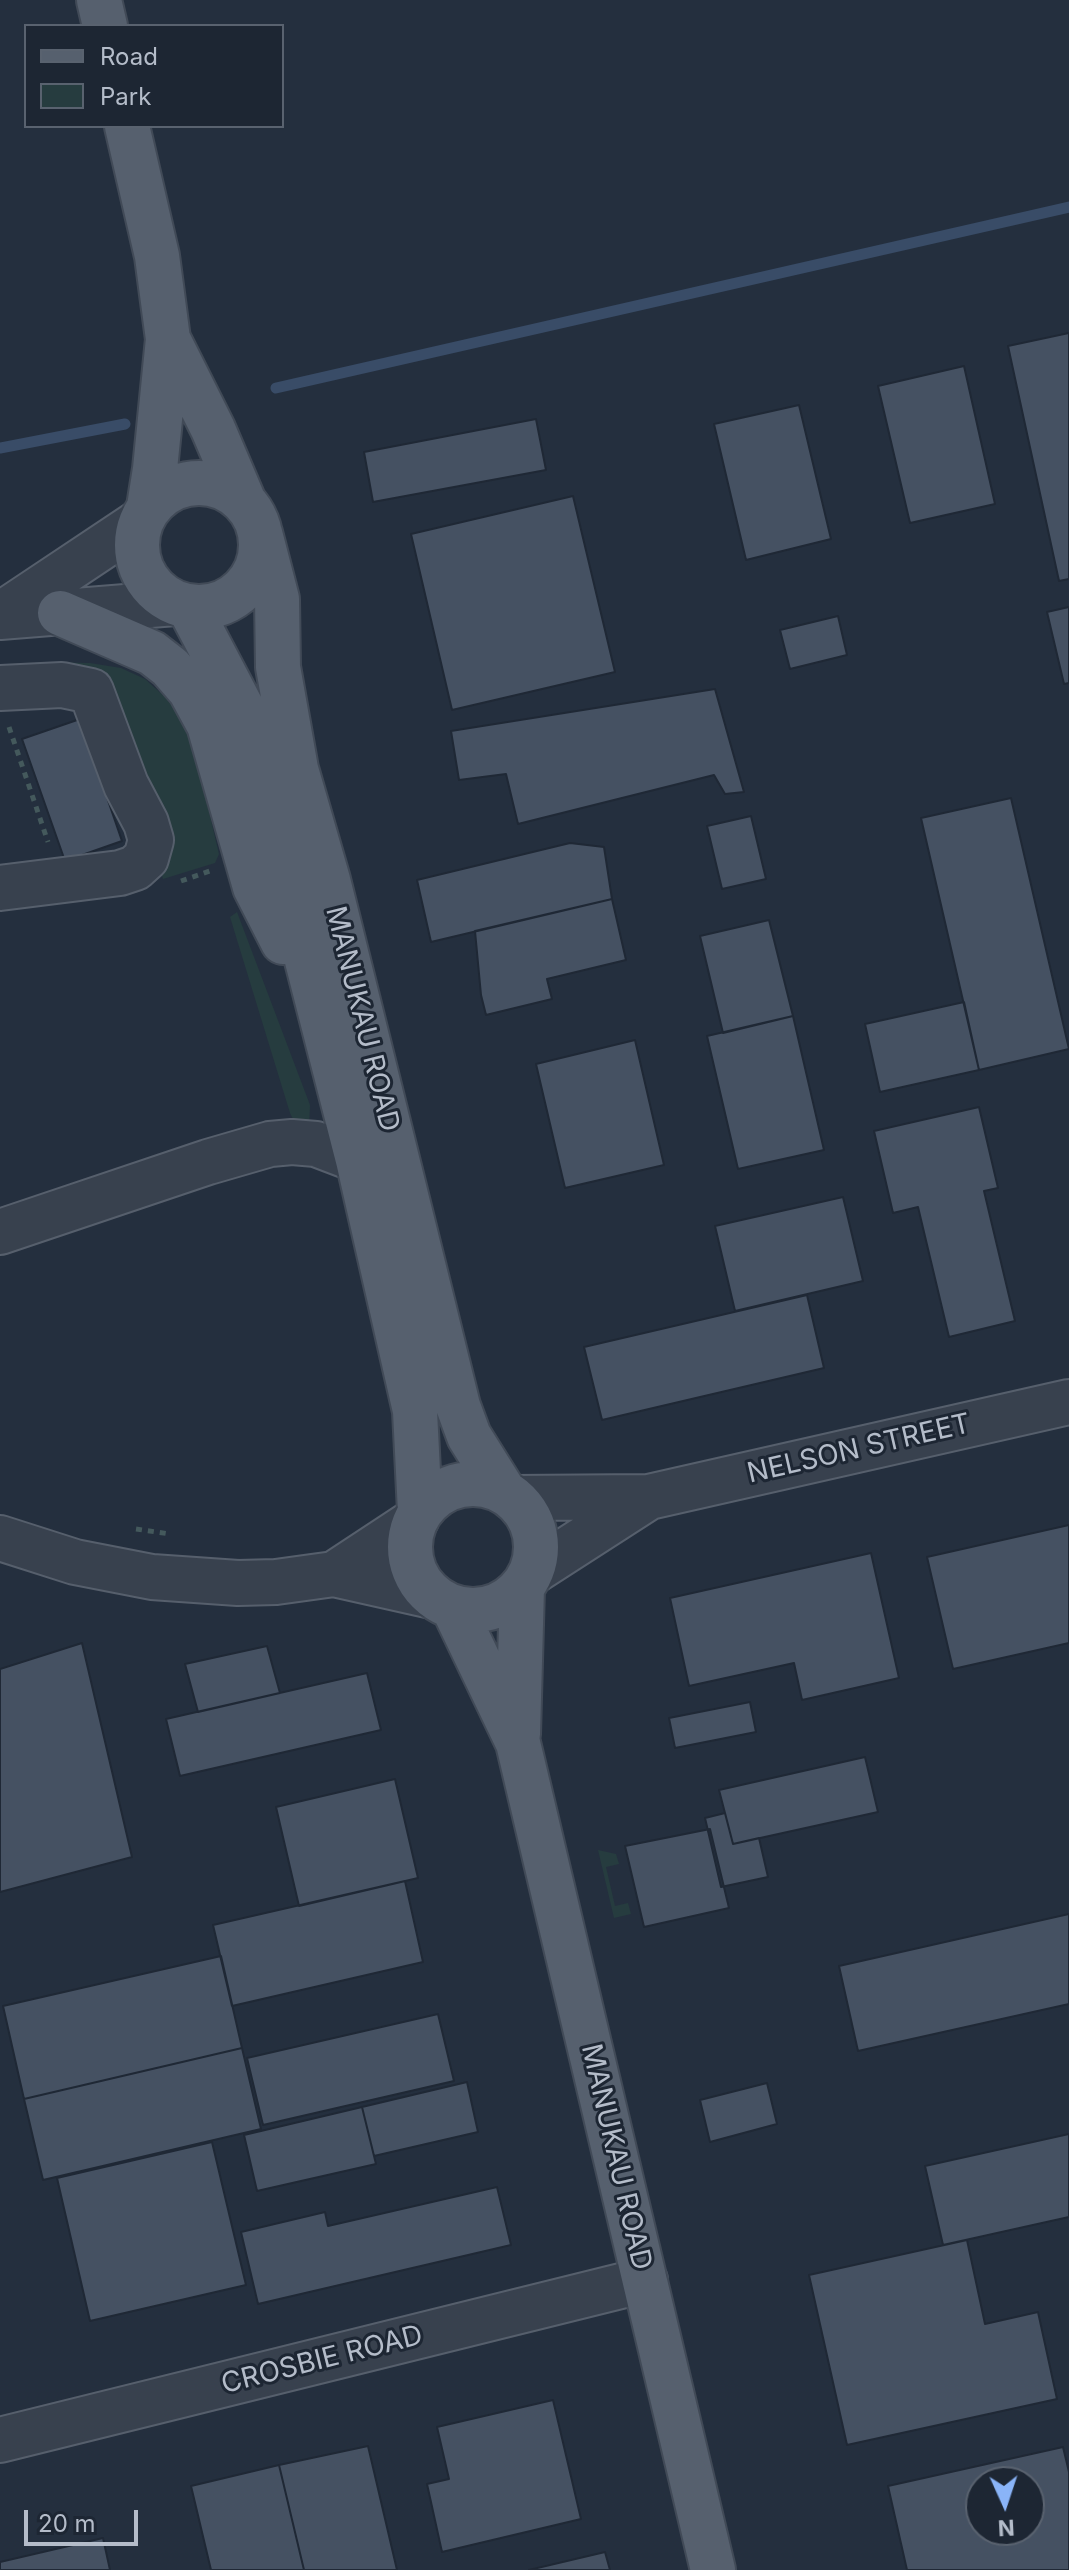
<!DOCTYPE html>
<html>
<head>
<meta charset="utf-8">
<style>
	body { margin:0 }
	#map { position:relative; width:1069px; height:2570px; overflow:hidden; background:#242f3e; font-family:Inter,sans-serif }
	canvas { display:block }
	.legend { position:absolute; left:24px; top:24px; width:260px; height:104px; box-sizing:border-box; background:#1d2633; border:2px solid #59626f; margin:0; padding:10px 14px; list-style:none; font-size:24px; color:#b4bcc9 }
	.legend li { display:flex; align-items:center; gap:16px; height:40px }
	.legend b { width:40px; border:2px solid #59626f }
	.north { position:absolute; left:965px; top:2466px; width:80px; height:80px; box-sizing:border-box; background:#1d2633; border:2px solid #59626f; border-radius:50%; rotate:177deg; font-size:22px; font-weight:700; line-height:32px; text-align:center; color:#b4bcc9 }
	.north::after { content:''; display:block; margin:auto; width:28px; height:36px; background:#8ab4f8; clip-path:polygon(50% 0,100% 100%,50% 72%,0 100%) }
	.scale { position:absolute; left:24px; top:2510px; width:114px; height:36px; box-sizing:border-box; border:4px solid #b4bcc9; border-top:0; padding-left:10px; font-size:24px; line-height:28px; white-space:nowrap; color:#b4bcc9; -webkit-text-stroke:6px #1d2633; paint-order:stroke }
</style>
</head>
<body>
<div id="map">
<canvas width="1069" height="2570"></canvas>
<ul class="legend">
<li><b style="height:10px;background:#56606e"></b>Road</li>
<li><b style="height:22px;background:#263c3f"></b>Park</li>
</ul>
<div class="north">N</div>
<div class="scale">20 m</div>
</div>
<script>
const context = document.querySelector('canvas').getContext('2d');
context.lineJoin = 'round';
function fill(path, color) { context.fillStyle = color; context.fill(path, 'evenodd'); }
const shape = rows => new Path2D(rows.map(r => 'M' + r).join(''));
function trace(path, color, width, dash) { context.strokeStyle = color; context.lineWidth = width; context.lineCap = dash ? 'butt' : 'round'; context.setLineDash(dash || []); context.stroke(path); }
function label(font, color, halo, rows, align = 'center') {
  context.font = font + ' Inter,sans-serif'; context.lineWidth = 6; context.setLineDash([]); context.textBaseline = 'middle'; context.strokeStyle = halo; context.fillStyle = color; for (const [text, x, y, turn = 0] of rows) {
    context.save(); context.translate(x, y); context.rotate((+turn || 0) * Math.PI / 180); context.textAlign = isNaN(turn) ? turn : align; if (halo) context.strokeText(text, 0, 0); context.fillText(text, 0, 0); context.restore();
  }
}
fill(shape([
	[41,662,90,663,121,668,145,679,165,697,180,715,194,748,219,854,215,863,163,879,114,730,0,668],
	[237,912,310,1105,309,1128,295,1123,290,1113,230,917],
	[598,1850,616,1854,619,1864,606,1867,615,1906,628,1903,631,1914,614,1918]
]), '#263c3f');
trace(shape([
	[276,388,1069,207],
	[0,448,125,424]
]), '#394c67', 11);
const building = shape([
	[1069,333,1069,579,1059,581,1008,346,1069,333],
	[964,366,995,504,910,523,878,386,964,366],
	[799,405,831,539,746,560,714,424,799,405],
	[536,419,546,470,373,502,364,452,536,419],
	[573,496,615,672,452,710,411,534,573,496],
	[1069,607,1069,683,1064,684,1047,612,1069,607],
	[838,616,847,655,790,669,780,630,838,616],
	[715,689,744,792,725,794,714,775,518,824,506,774,459,780,451,731,715,689],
	[80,719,122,841,65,861,22,739,80,719],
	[1011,798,1069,1049,979,1070,921,818,1011,798],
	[751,816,766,879,722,889,707,826,751,816],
	[570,843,604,847,612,899,431,942,417,880,570,843],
	[612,899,626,960,547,979,552,999,486,1015,481,995,475,931,612,899],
	[769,920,793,1016,723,1033,700,936,769,920],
	[964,1002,979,1070,880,1092,865,1024,964,1002],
	[793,1016,824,1150,738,1169,707,1036,793,1016],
	[635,1040,664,1165,565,1188,536,1064,635,1040],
	[979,1107,998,1188,984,1191,1015,1321,949,1337,918,1207,893,1213,874,1131,979,1107],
	[843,1197,863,1281,735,1311,715,1226,843,1197],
	[807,1295,824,1368,602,1420,584,1347,807,1295],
	[1069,1525,1069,1643,953,1669,927,1557,1069,1525],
	[871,1553,899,1678,802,1700,794,1663,689,1686,670,1598,871,1553],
	[82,1643,132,1857,0,1892,0,1669,82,1643],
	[267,1646,280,1693,198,1712,185,1664,267,1646],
	[367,1673,381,1730,180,1776,166,1719,367,1673],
	[750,1702,756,1732,675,1748,669,1718,750,1702],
	[865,1757,878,1812,733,1844,719,1790,865,1757],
	[395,1779,418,1878,299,1906,276,1807,395,1779],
	[725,1813,733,1844,759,1838,768,1877,721,1887,705,1818,725,1813],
	[710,1829,729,1908,644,1927,625,1846,710,1829],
	[405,1881,423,1962,232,2006,213,1925,405,1881],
	[1069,1914,1069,2004,858,2051,839,1966,1069,1914],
	[221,1956,242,2048,24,2099,3,2006,221,1956],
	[438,2014,454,2081,263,2125,247,2058,438,2014],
	[242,2048,261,2129,43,2180,24,2099,242,2048],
	[467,2082,478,2132,374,2156,362,2107,467,2082],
	[767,2083,777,2124,710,2142,700,2100,767,2083],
	[362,2107,376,2164,257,2191,244,2135,362,2107],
	[1069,2134,1069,2217,943,2245,925,2166,1069,2134],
	[212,2142,246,2285,90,2321,57,2178,212,2142],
	[497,2187,511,2245,258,2304,241,2232,325,2212,328,2226,497,2187],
	[967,2240,985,2324,1038,2312,1057,2399,847,2445,809,2275,967,2240],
	[553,2400,581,2519,442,2552,427,2484,449,2479,437,2427,553,2400],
	[368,2446,397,2570,304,2570,279,2465,368,2446],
	[1063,2447,1069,2472,1069,2570,907,2570,888,2486,1063,2447],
	[981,2482,1029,2482,1029,2530,981,2530,981,2482],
	[279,2465,304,2570,211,2570,191,2486,279,2465],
	[103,2538,110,2570,0,2570,0,2562,103,2538],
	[605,2552,610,2570,529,2570,605,2552]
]);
fill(building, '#455162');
trace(building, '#1f2835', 2);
const minor = shape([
	[0,615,141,521],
	[0,617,175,603],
	[0,688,62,685,91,691,126,785,146,823,151,840,146,858,135,868,120,873,0,888],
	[0,1232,208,1162,270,1144,292,1142,316,1144,358,1160],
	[513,1498,649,1497,1069,1402],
	[0,1538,75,1562,152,1577,238,1583,276,1582,334,1574,432,1596],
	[531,1573,649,1497],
	[334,1574,416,1520],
	[0,2440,645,2280]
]);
const major = shape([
	[99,0,105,26],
	[127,126,157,256,168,339,155,469,149,507],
	[168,339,213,429,244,502],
	'137 545a62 62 0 1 1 124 0a62 62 0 1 1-124 0Z',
	[260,533,277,599,278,667,296,769,328,880,458,1406,469,1436,504,1492],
	[189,607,243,710,358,1160,415,1411,420,1512],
	[60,613,152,653,170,667,190,690,209,725,255,887,283,942],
	'410 1547a63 63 0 1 1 126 0a63 63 0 1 1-126 0Z',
	[453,1607,518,1743,713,2570],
	[518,1734,522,1588]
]);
trace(minor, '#565f6c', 48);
trace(major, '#414a57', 48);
trace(shape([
	[9,727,48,842],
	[181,881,210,871],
	[136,1529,170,1534]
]), '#44595c', 5, [6, 6]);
trace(minor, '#38414e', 44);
trace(major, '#56606e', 44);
label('28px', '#b4bcc9', '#1d2633', [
	["MANUKAU ROAD",362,1019,76],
	["NELSON STREET",859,1449,-13],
	["MANUKAU ROAD",616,2157,77],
	["CROSBIE ROAD",322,2360,-14]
]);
</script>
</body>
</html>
